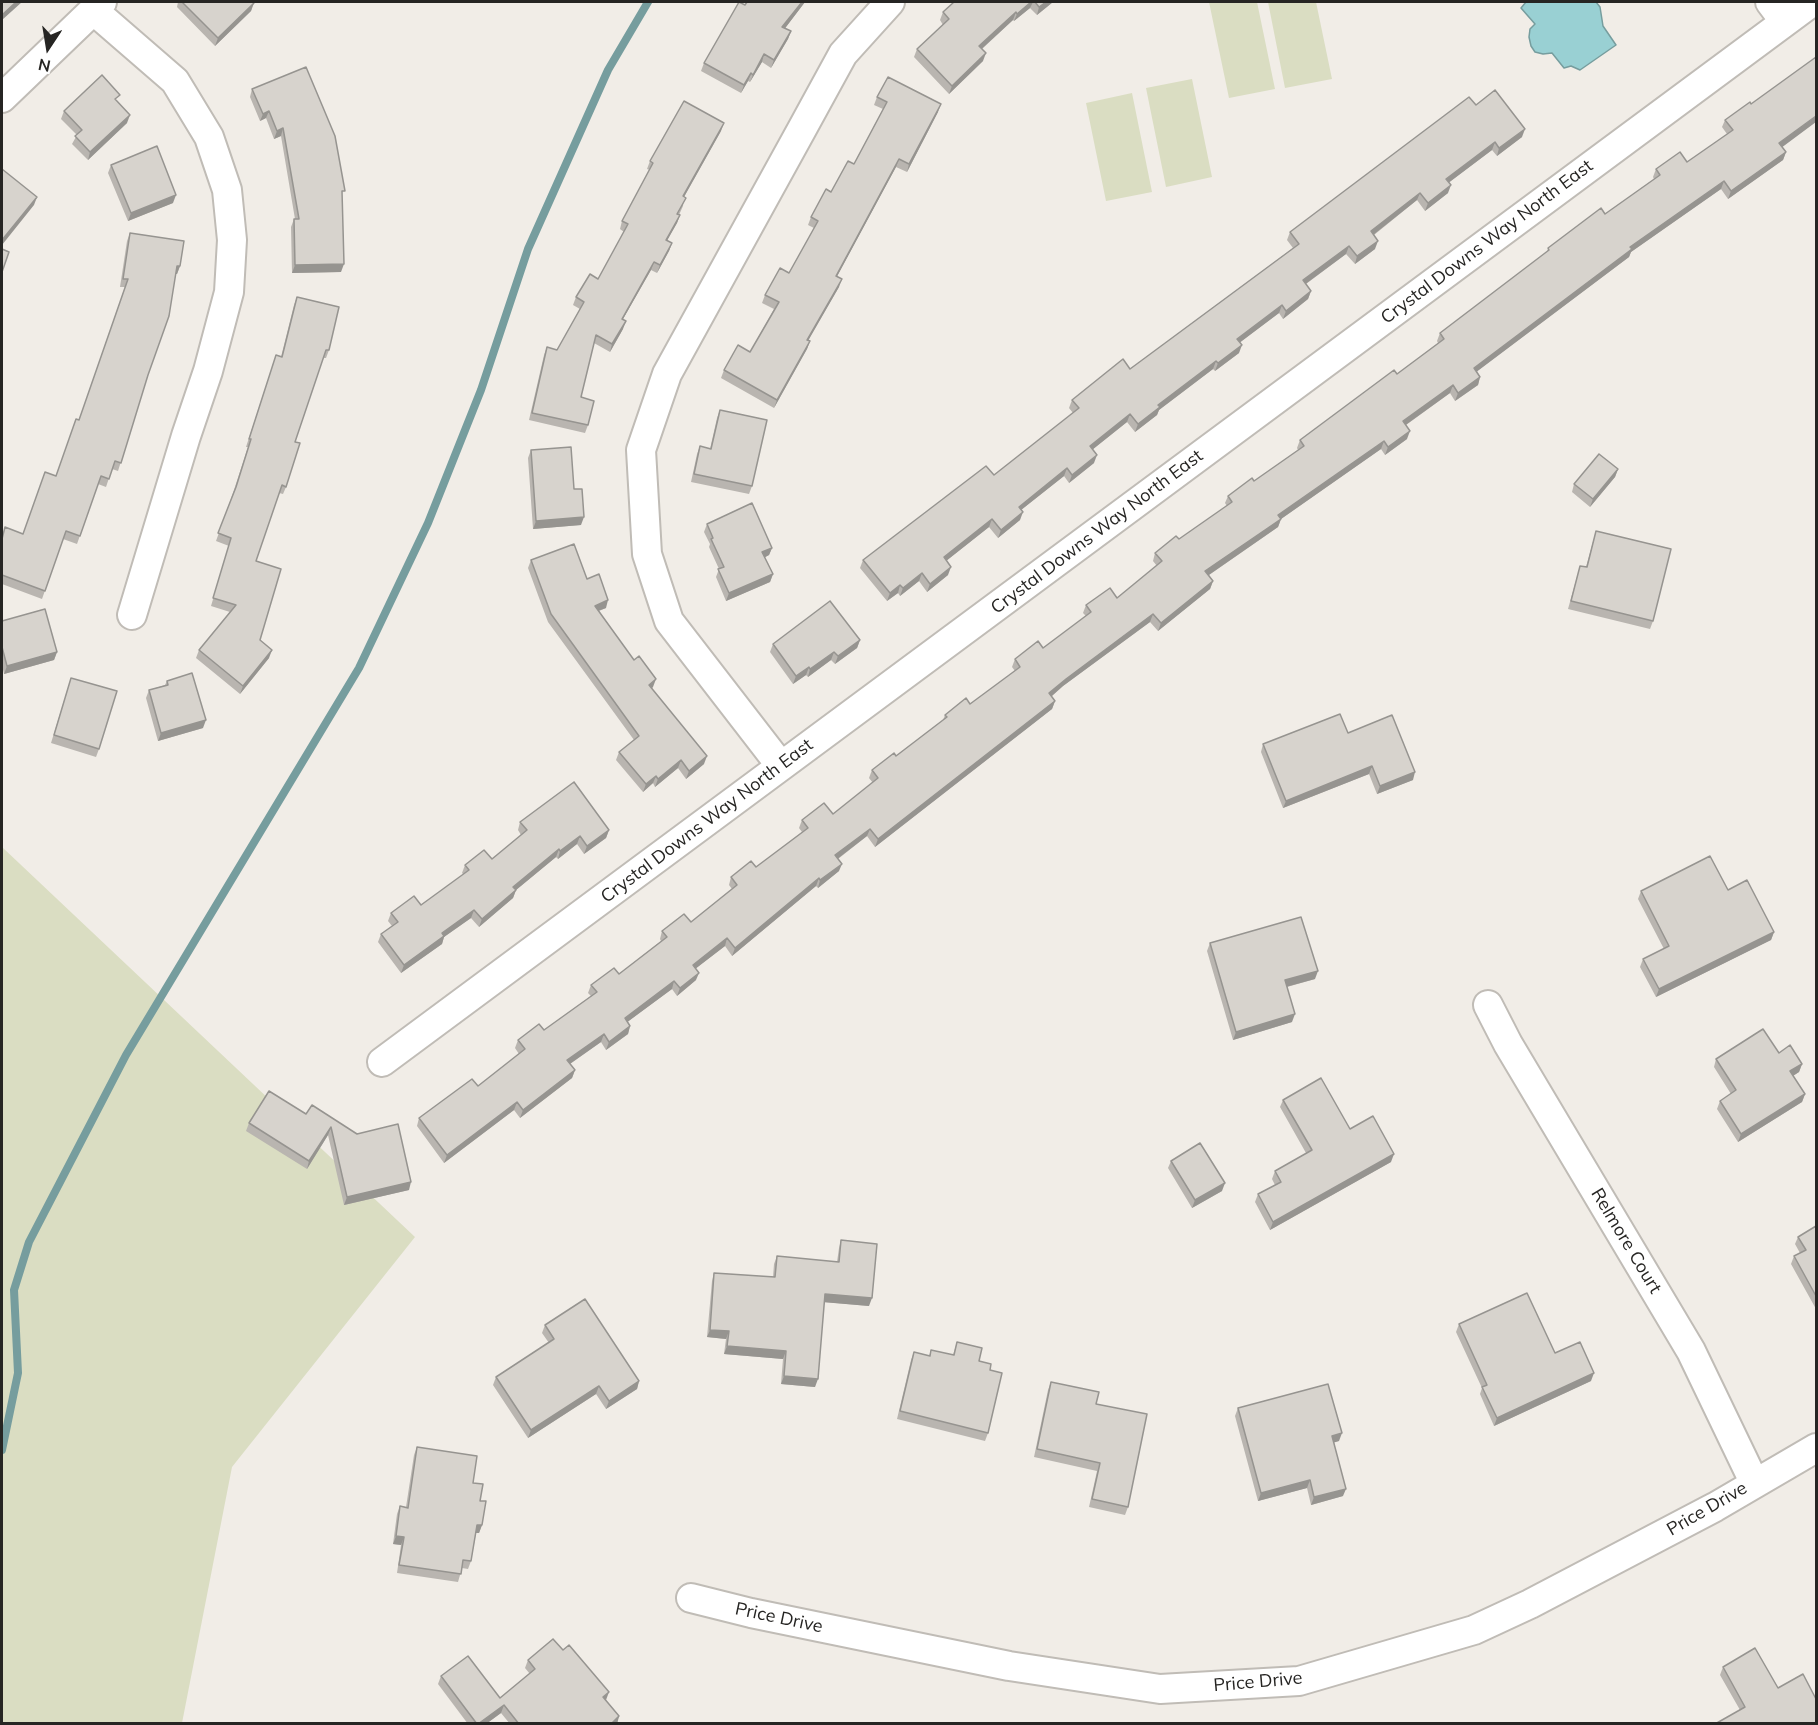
<!DOCTYPE html>
<html>
<head>
<meta charset="utf-8">
<style>
	body { margin:0 }
	#map { position:relative; width:1818px; height:1725px; overflow:hidden; background:#f1ede7; font-family:Mulish,sans-serif }
	canvas { display:block }
	.frame { position:absolute; inset:0; border:3px solid #262523; pointer-events:none }
	.north { position:absolute; left:18px; top:18px; width:60px; height:60px; -webkit-text-stroke:4px #fff; paint-order:stroke; rotate:192deg; font-size:16px; font-weight:700; line-height:24px; text-align:center; color:#262523 }
	.north::after { content:''; display:block; margin:auto; width:21px; height:27px; background:#262523; clip-path:polygon(50% 0,100% 100%,50% 72%,0 100%) }
</style>
</head>
<body>
<div id="map">
<canvas width="1818" height="1725"></canvas>
<div class="frame"></div>
<div class="north">N</div>
</div>
<script>
const context = document.querySelector('canvas').getContext('2d');
context.lineJoin = 'round';
function fill(path, color) { context.fillStyle = color; context.fill(path, 'evenodd'); }
const shape = rows => new Path2D(rows.map(r => 'M' + r).join(''));
function trace(path, color, width, dash) { context.strokeStyle = color; context.lineWidth = width; context.lineCap = dash ? 'butt' : 'round'; context.setLineDash(dash || []); context.stroke(path); }
function label(font, color, halo, rows, align = 'center') {
  context.font = font + ' Mulish,sans-serif'; context.lineWidth = 6; context.setLineDash([]); context.textBaseline = 'middle'; context.strokeStyle = halo; context.fillStyle = color; for (const [text, x, y, turn = 0] of rows) {
    context.save(); context.translate(x, y); context.rotate((+turn || 0) * Math.PI / 180); context.textAlign = isNaN(turn) ? turn : align; if (halo) context.strokeText(text, 0, 0); context.fillText(text, 0, 0); context.restore();
  }
}
fill(shape([
	[1209,2,1257,2,1275,89,1229,98],
	[1268,2,1316,2,1332,79,1285,88],
	[1192,79,1212,177,1166,187,1146,88],
	[1132,93,1152,192,1106,201,1086,103],
	[2,847,415,1237,232,1467,182,1723,2,1723]
]), '#daddc2');
const water = shape([
	[1526,2,1596,2,1600,7,1603,26,1616,45,1580,70,1571,66,1564,68,1552,53,1543,54,1535,52,1531,46,1529,37,1530,29,1535,24,1521,8,1526,2]
]);
fill(water, '#99d0d3');
trace(water, '#769d9e', 1.5);
trace(shape([
	[2,1450,18,1373,14,1290,29,1242,126,1055,359,668,428,523,481,390,528,249,608,70,648,2]
]), '#769d9e', 8);
const street = shape([
	[1770,2,1785,22],
	[93,10,175,81,209,137,227,190,232,240,229,292,208,371,186,436,132,615],
	[2,98,102,2],
	[781,766,669,621,647,554,641,450,667,374,802,129,843,54,890,2],
	[1488,1005,1508,1044,1691,1351,1754,1482],
	[382,1062,1812,2],
	[691,1598,751,1613,1009,1666,1160,1689,1299,1681,1474,1630,1530,1604,1715,1507,1816,1448]
]);
trace(street, '#c0bcb6', 32);
trace(street, '#fff', 28);
fill(shape([
	[178,2,254,2,253,3,251,11,215,46,177,7],
	[747,2,805,2,785,28,791,31,788,39,771,68,762,62,750,82,748,81,741,93,701,71,704,63],
	[954,2,1053,2,1037,15,1030,8,1014,21,1013,20,982,49,983,61,949,94,914,57,917,49,943,25,940,20,943,12],
	[252,89,342,198,341,272,292,273,291,227,294,219,295,219,281,136,274,139,266,118,260,121,250,97],
	[877,97,938,112,907,172,896,167,837,276,839,287,808,340,810,341,807,349,774,408,721,378,724,370,750,352,774,309,762,303,765,295,789,273,814,228,808,225,811,217,831,192,854,164,883,109,874,105],
	[118,102,127,123,88,160,72,144,77,135,61,119,64,111],
	[1476,105,1522,137,1497,156,1492,150,1448,183,1448,193,1425,211,1417,200,1374,235,1375,249,1355,264,1346,254,1306,284,1311,291,1308,299,1283,319,1279,313,1240,342,1239,353,1215,371,1213,369,1159,410,1157,415,1135,432,1127,422,1093,449,1094,463,1069,483,1064,476,1021,510,1020,520,998,538,989,527,946,561,948,575,927,592,919,581,900,596,898,593,887,601,860,568,863,560,994,475,1073,413,1069,408,1072,400,1130,369,1293,248,1287,240,1290,232],
	[1725,120,1782,147,1786,152,1783,160,1728,199,1721,189,1631,252,1629,257,1477,371,1480,377,1478,385,1455,401,1450,393,1406,425,1407,439,1385,455,1381,449,1281,519,1278,527,1209,575,1213,581,1210,589,1158,631,1150,622,1063,686,1051,697,1055,701,1052,709,875,847,867,836,838,859,839,871,818,888,816,886,732,956,725,946,696,968,696,980,677,996,672,989,627,1022,630,1026,628,1034,606,1050,601,1042,570,1064,575,1070,572,1078,520,1118,514,1110,444,1163,417,1126,419,1118,478,1086,519,1054,515,1048,518,1040,544,1030,591,996,588,993,591,985,619,974,661,941,660,939,662,931,691,922,732,889,729,885,731,877,756,867,802,832,799,828,802,820,833,814,873,783,869,778,872,770,896,756,943,720,945,715,970,704,1015,671,1012,667,1015,659,1043,648,1086,616,1083,613,1086,605,1117,598,1157,566,1153,561,1155,553,1179,539,1227,506,1225,503,1228,496,1254,481,1298,450,1297,448,1300,440,1397,374,1438,343,1437,341,1440,333,1547,252,1548,248,1605,214,1654,179,1653,177,1656,169,1687,162,1727,134,1722,127],
	[721,131,684,197,683,206,679,215,680,215,677,223,667,240,672,243,669,251,657,273,651,270,623,319,623,329,610,352,594,343,581,397,588,425,585,433,529,420,544,355,547,347,557,350,580,309,573,305,576,297,598,279,624,232,620,229,622,221,650,170,647,169,650,161],
	[111,165,173,203,128,221,108,173],
	[130,233,180,266,177,274,176,274,148,375,118,471,112,469,106,487,98,484,77,544,63,539,42,599,2,584,2,538,23,533,56,476,79,420,125,287,120,287,127,241],
	[297,297,329,350,326,358,323,358,295,442,286,487,283,494,279,493,256,561,260,640,269,658,240,694,196,658,199,650,230,612,211,606,229,546,216,541,233,493,248,447,246,447,276,355,281,357,294,305],
	[720,410,752,486,749,494,691,482,697,454,700,446,710,449,717,418],
	[531,450,574,489,581,525,533,529,528,458],
	[1618,469,1615,477,1590,507,1572,492,1574,484],
	[707,524,772,548,769,555,765,557,773,574,770,582,726,601,716,577,719,569,709,547,710,544,704,532],
	[1596,531,1653,621,1650,629,1568,609,1580,566,1586,567],
	[531,560,587,579,606,608,599,611,653,687,652,688,704,764,686,779,678,768,655,787,653,783,643,792,616,760,619,752,634,740,548,622,528,568],
	[2,621,57,652,54,660,4,674,2,665],
	[860,640,857,648,835,664,831,660,808,677,806,675,793,684,770,652,773,644],
	[71,678,99,749,96,757,51,743],
	[167,681,203,728,158,741,146,698,149,690,165,685],
	[1348,733,1413,780,1377,794,1369,774,1283,808,1261,752,1263,744],
	[520,822,609,830,606,838,584,854,577,844,558,859,556,857,516,890,513,898,479,927,471,918,444,937,442,944,401,973,378,942,381,934,392,926,388,921,391,913,421,905,464,875,462,873,465,865,492,859,521,835,518,830],
	[1728,890,1774,932,1771,940,1656,997,1640,967,1643,959,1664,949,1638,899,1641,891],
	[1210,943,1315,979,1287,987,1292,1022,1233,1040,1207,951],
	[1779,1053,1802,1064,1799,1072,1793,1076,1805,1094,1802,1102,1738,1142,1717,1109,1720,1101,1731,1094,1714,1067,1716,1059],
	[1283,1100,1350,1129,1391,1162,1270,1230,1255,1202,1258,1194,1275,1185,1272,1179,1275,1171,1306,1153,1280,1107],
	[312,1105,409,1190,344,1205,328,1135,307,1169,246,1131,249,1123,306,1114],
	[1171,1161,1222,1191,1192,1208,1168,1168],
	[1816,1226,1816,1309,1791,1264,1794,1256,1800,1253,1795,1244,1798,1237],
	[841,1240,869,1306,824,1302,815,1387,781,1384,783,1359,724,1354,726,1339,707,1337,712,1281,714,1273,773,1277,774,1264,777,1256,837,1262,839,1248],
	[1459,1324,1591,1381,1494,1426,1480,1394,1482,1388,1456,1332],
	[545,1325,639,1381,637,1389,606,1409,596,1394,528,1438,493,1385,496,1377,549,1343,542,1333],
	[957,1342,990,1370,988,1433,985,1441,897,1419,911,1360,914,1352,929,1356,931,1350,953,1355],
	[1051,1382,1096,1404,1128,1507,1125,1515,1089,1507,1097,1471,1034,1457,1048,1390],
	[1238,1408,1339,1441,1334,1442,1343,1496,1311,1505,1307,1488,1258,1501,1235,1416],
	[417,1447,473,1483,480,1501,482,1525,479,1533,476,1533,471,1561,468,1569,462,1568,458,1582,397,1573,401,1545,393,1544,397,1514,400,1506,406,1507,414,1455],
	[528,1660,606,1700,619,1716,617,1724,510,1724,501,1713,486,1724,468,1724,438,1684,441,1676,500,1698,530,1674,525,1668],
	[1723,1667,1778,1688,1740,1710,1720,1675]
]), '#b9b5b0');
fill(shape([
	[16,2,22,2,2,20,2,15],
	[802,2,805,2,780,35,782,27],
	[1031,2,1033,2,1030,8,1014,21,1017,14],
	[1046,2,1053,2,1037,15,1039,7],
	[254,3,251,11,215,46,218,38],
	[1016,12,1013,20,976,54,979,46],
	[791,31,788,39,771,68,774,60],
	[986,53,983,61,949,94,952,86],
	[764,54,762,62,750,82,753,75],
	[751,73,748,81,741,93,744,85],
	[941,104,938,112,907,172,909,164],
	[269,111,266,118,260,121,263,114],
	[130,115,127,123,88,160,90,152],
	[1816,116,1816,122,1777,151,1779,143],
	[724,123,721,131,680,204,683,196],
	[283,128,281,136,274,139,277,131],
	[1525,129,1522,137,1497,156,1499,148],
	[1495,142,1492,150,1443,187,1446,179],
	[1786,152,1783,160,1728,199,1731,191],
	[899,159,896,167,833,284,836,276],
	[1724,181,1721,189,1631,252,1629,257,1471,376,1474,368,1630,247],
	[1451,185,1448,193,1425,211,1428,203],
	[1420,193,1417,200,1368,239,1371,231],
	[176,195,173,203,128,221,131,213],
	[37,197,34,205,2,245,2,240],
	[680,215,677,223,663,248,666,240],
	[1378,241,1375,249,1355,264,1357,256],
	[672,243,669,251,657,273,660,265],
	[1349,246,1346,254,1300,288,1303,280],
	[654,262,651,270,619,326,622,319],
	[344,264,341,272,292,273,295,265],
	[177,266,180,266,177,274,174,274],
	[842,279,839,287,804,348,807,340],
	[1311,291,1308,299,1283,319,1286,311],
	[1282,305,1279,313,1234,347,1237,339],
	[626,321,623,329,610,352,612,344],
	[810,341,807,349,774,408,777,400],
	[1242,345,1239,353,1215,371,1218,363],
	[1216,361,1213,369,1159,410,1157,415,1135,432,1138,424,1158,405],
	[1480,377,1478,385,1455,401,1458,393],
	[1453,385,1450,393,1400,429,1403,421],
	[1130,414,1127,422,1087,454,1090,446],
	[1410,431,1407,439,1385,455,1388,447],
	[1384,441,1381,449,1281,519,1278,527,1203,579,1205,571,1278,515],
	[1097,455,1094,463,1069,483,1072,475],
	[1067,468,1064,476,1016,514,1019,507],
	[1618,469,1615,477,1590,507,1593,499],
	[1023,512,1020,520,998,538,1001,530],
	[584,517,581,525,533,529,536,521],
	[992,519,989,527,941,565,944,557],
	[772,548,769,555,760,560,762,552],
	[951,567,948,575,927,592,930,584],
	[922,573,919,581,900,596,903,588],
	[773,574,770,582,726,601,729,593],
	[1213,581,1210,589,1158,631,1161,623],
	[900,585,898,593,887,601,890,593],
	[608,600,606,608,592,613,595,606],
	[1153,614,1150,622,1063,686,1046,701,1049,693,1066,679],
	[860,640,857,648,835,664,838,656],
	[272,650,269,658,240,694,243,686],
	[57,652,54,660,4,674,7,666],
	[834,652,831,660,808,677,810,669],
	[809,667,806,675,793,684,796,676],
	[656,679,653,687,646,693,649,685],
	[1055,701,1052,709,875,847,878,839],
	[206,720,203,728,158,741,161,733],
	[707,756,704,764,686,779,689,771],
	[681,760,678,768,655,787,658,779],
	[1372,766,1369,774,1283,808,1286,801],
	[1415,772,1413,780,1377,794,1380,786],
	[656,776,653,783,643,792,646,784],
	[870,829,867,836,832,863,835,855],
	[609,830,606,838,584,854,587,846],
	[580,836,577,844,558,859,560,851],
	[559,849,556,857,510,895,513,887],
	[842,864,839,871,818,888,820,880],
	[819,878,816,886,732,956,735,948],
	[516,890,513,898,479,927,482,919],
	[474,910,471,918,444,937,442,944,401,973,404,965,442,933],
	[1774,932,1771,940,1656,997,1659,989],
	[727,938,725,946,690,973,693,965],
	[1318,971,1315,979,1282,988,1285,980],
	[699,973,696,980,677,996,680,988],
	[674,981,672,989,622,1026,625,1018],
	[1295,1014,1292,1022,1233,1040,1236,1032],
	[630,1026,628,1034,606,1050,609,1042],
	[604,1034,601,1042,564,1068,567,1060],
	[1802,1064,1799,1072,1788,1079,1790,1071],
	[575,1070,572,1078,520,1118,523,1110],
	[1805,1094,1802,1102,1738,1142,1741,1134],
	[517,1102,514,1110,444,1163,447,1155],
	[331,1127,328,1135,307,1169,309,1161],
	[1394,1154,1391,1162,1270,1230,1273,1222],
	[411,1182,409,1190,344,1205,347,1197],
	[1225,1183,1222,1191,1192,1208,1195,1200],
	[825,1294,872,1298,869,1306,822,1302],
	[710,1330,729,1331,726,1339,707,1337],
	[727,1346,786,1351,783,1359,724,1354],
	[1594,1373,1591,1381,1494,1426,1497,1418],
	[784,1376,818,1379,815,1387,781,1384],
	[639,1381,637,1389,606,1409,609,1401],
	[599,1386,596,1394,528,1438,531,1430],
	[1342,1433,1339,1441,1329,1444,1332,1436],
	[1310,1480,1307,1488,1258,1501,1261,1493],
	[1346,1489,1343,1496,1311,1505,1314,1497],
	[477,1525,482,1525,479,1533,474,1533],
	[396,1536,404,1537,401,1545,393,1544],
	[609,1692,606,1700,600,1704,603,1697],
	[504,1705,501,1713,486,1724,478,1724],
	[619,1716,617,1724,611,1724]
]), '#969490');
const building = shape([
	[2,2,16,2,2,15,2,2],
	[182,2,252,2,254,3,218,38,182,2],
	[739,2,745,5,747,2,802,2,782,27,791,31,774,60,764,54,753,75,751,73,744,85,704,63,739,2],
	[954,2,1031,2,1017,14,1016,12,979,46,986,53,952,86,917,49,949,19,943,12,954,2],
	[1035,2,1046,2,1039,7,1035,2],
	[1816,57,1816,116,1779,143,1786,152,1731,191,1724,181,1630,247,1632,249,1474,368,1480,377,1458,393,1453,385,1403,421,1410,431,1388,447,1384,441,1278,515,1281,519,1205,571,1213,581,1161,623,1153,614,1066,679,1049,693,1055,701,878,839,870,829,835,855,842,864,820,880,819,878,735,948,727,938,693,965,699,973,680,988,674,981,625,1018,630,1026,609,1042,604,1034,567,1060,575,1070,523,1110,517,1102,447,1155,419,1118,472,1079,478,1086,525,1049,518,1040,539,1024,544,1030,597,992,591,985,614,968,619,974,667,937,662,931,684,914,691,922,737,885,731,877,751,861,756,867,808,828,802,820,824,803,833,814,878,778,872,770,894,753,896,756,947,717,945,715,966,698,970,704,1020,667,1015,659,1038,641,1043,648,1091,612,1086,605,1110,588,1117,598,1162,561,1155,553,1176,536,1179,539,1232,502,1228,496,1252,478,1254,481,1304,446,1300,440,1394,370,1397,374,1444,339,1440,333,1549,250,1548,248,1601,208,1605,214,1660,175,1656,169,1680,152,1687,162,1733,130,1725,120,1750,102,1751,104,1816,57],
	[306,67,335,136,345,191,342,191,344,264,295,265,294,219,299,219,283,128,277,131,269,111,263,114,252,89,306,67],
	[102,75,120,95,115,99,130,115,90,152,75,136,82,130,64,111,102,75],
	[888,77,941,104,909,164,899,159,836,276,842,279,807,340,810,341,777,400,724,370,738,345,750,352,779,302,765,295,780,268,789,273,818,221,811,217,826,189,831,192,848,161,854,164,887,102,877,97,888,77],
	[1495,90,1525,129,1499,148,1495,142,1446,179,1451,185,1428,203,1420,193,1371,231,1378,241,1357,256,1349,246,1303,280,1311,291,1286,311,1282,305,1237,339,1242,345,1218,363,1216,361,1158,405,1160,407,1138,424,1130,414,1090,446,1097,455,1072,475,1067,468,1019,507,1023,512,1001,530,992,519,944,557,951,567,930,584,922,573,903,588,900,585,890,593,863,560,986,466,994,475,1079,408,1072,400,1123,359,1130,369,1299,244,1290,232,1469,97,1476,105,1495,90],
	[684,101,724,123,683,196,686,198,677,214,680,215,666,240,672,243,660,265,654,262,622,319,626,321,612,344,596,335,581,397,594,401,588,425,532,413,547,347,557,350,584,302,576,297,590,274,598,279,628,224,622,221,653,163,650,161,684,101],
	[157,146,176,195,131,213,111,165,157,146],
	[2,169,37,197,2,240,2,169],
	[130,233,184,241,180,266,177,266,169,316,148,375,121,463,115,461,109,479,101,476,80,536,66,531,45,591,2,575,2,539,5,527,23,534,45,472,56,476,76,419,79,420,128,279,123,279,130,233],
	[2,249,9,252,2,272,2,249],
	[297,297,339,307,329,350,326,350,295,442,300,443,286,487,282,485,256,561,281,569,260,640,272,650,243,686,199,650,236,605,213,598,231,538,218,533,236,487,251,439,249,439,276,355,282,357,297,297],
	[720,410,767,420,752,486,694,474,700,446,711,449,720,410],
	[571,447,574,489,582,489,584,517,536,521,531,450,571,447],
	[1599,454,1618,469,1593,499,1574,484,1599,454],
	[752,503,772,548,762,552,773,574,729,593,718,569,724,567,711,539,713,538,707,524,752,503],
	[1596,531,1671,549,1653,621,1571,601,1580,566,1587,567,1596,531],
	[574,544,587,579,599,574,608,600,595,606,634,660,639,656,656,679,649,685,707,756,689,771,681,760,658,779,656,776,646,784,619,752,639,736,551,614,531,560,574,544],
	[830,601,860,640,838,656,834,652,810,669,809,667,796,676,773,644,830,601],
	[45,609,57,652,7,666,2,647,2,621,45,609],
	[192,673,206,720,161,733,149,690,168,685,167,681,192,673],
	[71,678,117,691,99,749,54,735,71,678],
	[1340,714,1348,733,1392,715,1415,772,1380,786,1372,766,1286,801,1263,744,1340,714],
	[574,782,609,830,587,846,580,836,560,851,559,849,513,887,516,890,482,919,474,910,442,933,444,936,404,965,381,934,398,922,391,913,414,896,421,905,469,870,465,865,484,850,492,859,527,830,520,822,574,782],
	[1710,856,1728,890,1747,880,1774,932,1659,989,1643,959,1669,946,1641,891,1710,856],
	[1301,917,1318,971,1285,980,1295,1014,1236,1032,1210,943,1301,917],
	[1763,1029,1779,1053,1790,1045,1802,1064,1790,1071,1805,1094,1741,1134,1720,1101,1736,1090,1716,1059,1763,1029],
	[1321,1078,1350,1129,1373,1116,1394,1154,1273,1222,1258,1194,1281,1182,1275,1171,1312,1150,1283,1100,1321,1078],
	[269,1091,306,1114,312,1105,357,1134,398,1124,411,1182,347,1197,331,1127,309,1161,249,1123,269,1091],
	[1200,1143,1225,1183,1195,1200,1171,1161,1200,1143],
	[1816,1226,1816,1296,1794,1256,1806,1250,1798,1237,1816,1226],
	[841,1240,877,1244,872,1298,825,1294,818,1379,784,1376,786,1351,727,1346,729,1331,710,1330,714,1273,775,1277,777,1256,839,1262,841,1240],
	[1527,1293,1555,1353,1580,1342,1594,1373,1497,1418,1482,1387,1487,1385,1459,1324,1527,1293],
	[585,1299,639,1381,609,1401,599,1386,531,1430,496,1377,554,1339,545,1325,585,1299],
	[957,1342,982,1348,979,1361,991,1364,990,1370,1002,1373,988,1433,900,1411,914,1352,930,1356,931,1350,954,1355,957,1342],
	[1051,1382,1099,1392,1096,1404,1147,1414,1128,1507,1092,1499,1100,1463,1037,1449,1051,1382],
	[1328,1384,1342,1433,1332,1436,1346,1489,1314,1497,1310,1480,1261,1493,1238,1408,1328,1384],
	[417,1447,477,1456,473,1483,483,1484,480,1501,486,1501,482,1525,477,1525,471,1561,463,1560,461,1574,399,1565,404,1537,396,1536,400,1506,408,1508,417,1447],
	[553,1639,563,1650,569,1645,609,1692,603,1697,619,1716,611,1724,519,1724,504,1705,478,1724,477,1724,441,1676,468,1656,500,1698,535,1669,528,1660,553,1639],
	[1755,1648,1778,1688,1803,1674,1816,1699,1816,1724,1715,1724,1745,1707,1723,1667,1755,1648]
]);
fill(building, '#d7d3cd');
trace(building, '#969490', 1.5);
label('18px', '#262523', '#fff', [
	["Crystal Downs Way North East",1487,242,-37],
	["Crystal Downs Way North East",1097,532,-37],
	["Crystal Downs Way North East",707,821,-37],
	["Relmore Court",1626,1241,59],
	["Price Drive",1707,1509,-30],
	["Price Drive",779,1618,12],
	["Price Drive",1258,1682,-5]
]);
</script>
</body>
</html>
